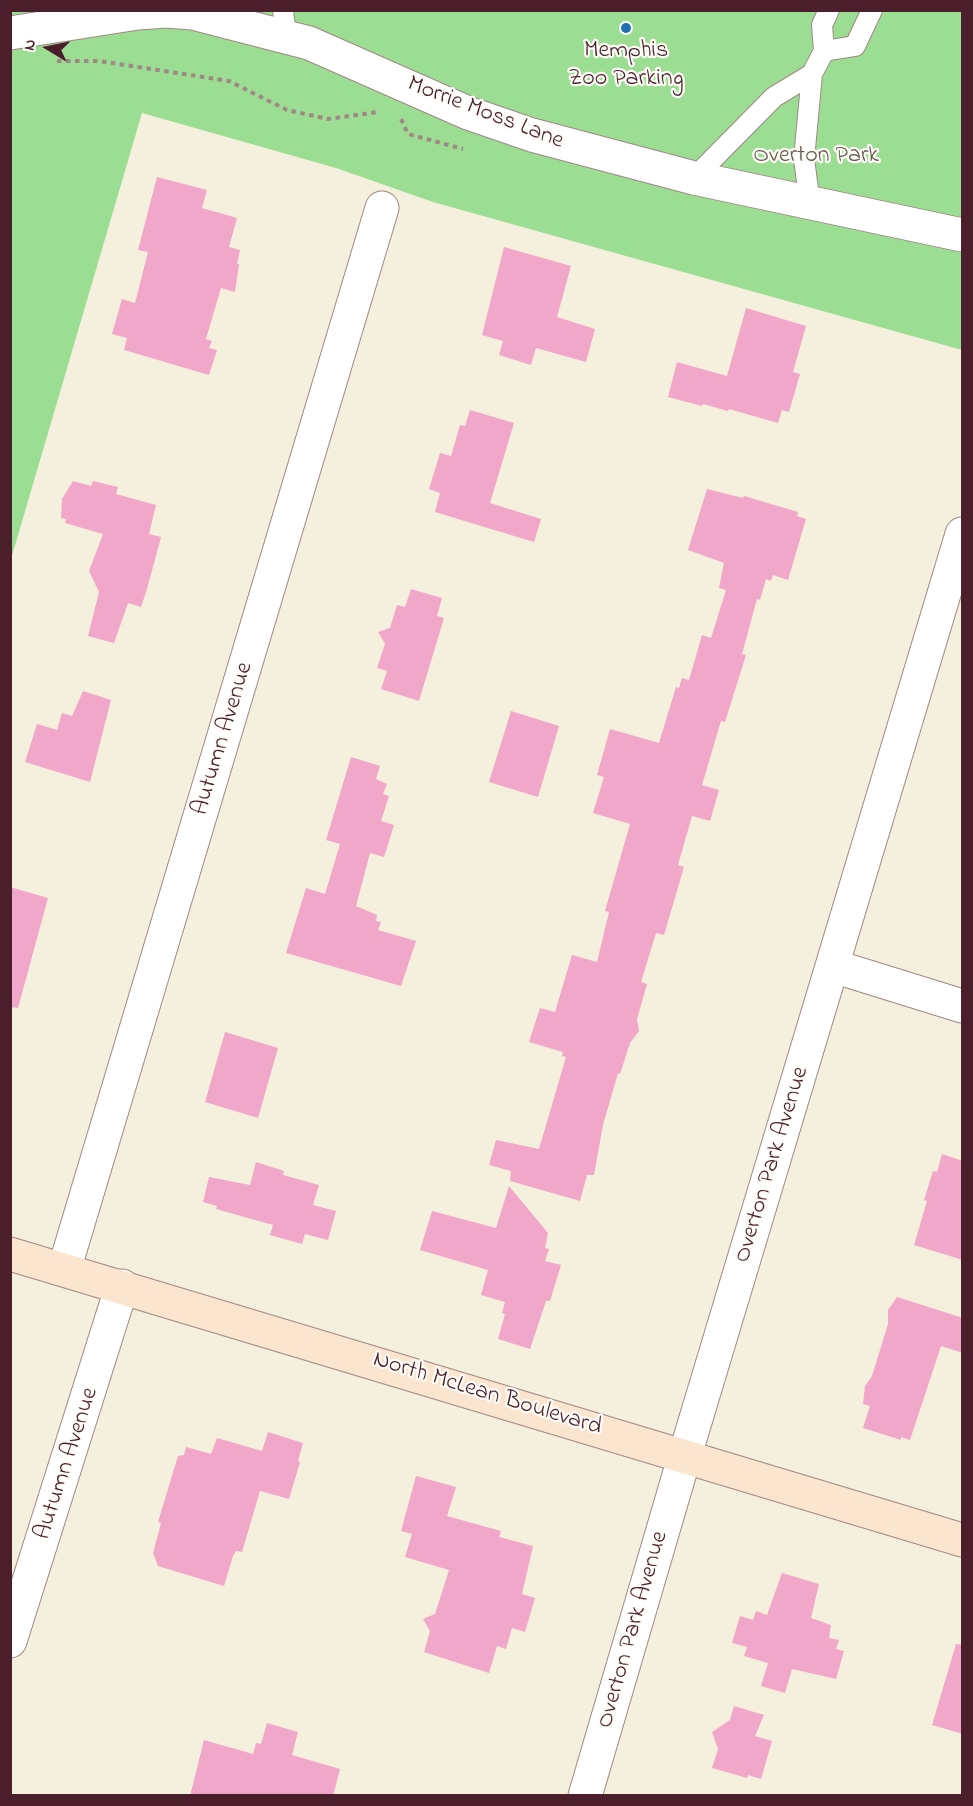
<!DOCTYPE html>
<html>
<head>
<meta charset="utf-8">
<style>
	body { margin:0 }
	#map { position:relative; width:973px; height:1806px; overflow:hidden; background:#f5efdd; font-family:"Indie Flower",sans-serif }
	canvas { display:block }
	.frame { position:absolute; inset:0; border:12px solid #4a1f2b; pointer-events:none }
	.north { position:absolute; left:18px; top:18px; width:60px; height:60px; -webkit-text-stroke:4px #fdfcf7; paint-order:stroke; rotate:280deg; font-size:16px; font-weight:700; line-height:24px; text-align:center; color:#4a1f2b }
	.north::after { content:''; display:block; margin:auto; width:21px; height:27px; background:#4a1f2b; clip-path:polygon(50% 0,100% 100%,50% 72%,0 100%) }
</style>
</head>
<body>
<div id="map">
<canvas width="973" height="1806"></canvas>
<div class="frame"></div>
<div class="north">N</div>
</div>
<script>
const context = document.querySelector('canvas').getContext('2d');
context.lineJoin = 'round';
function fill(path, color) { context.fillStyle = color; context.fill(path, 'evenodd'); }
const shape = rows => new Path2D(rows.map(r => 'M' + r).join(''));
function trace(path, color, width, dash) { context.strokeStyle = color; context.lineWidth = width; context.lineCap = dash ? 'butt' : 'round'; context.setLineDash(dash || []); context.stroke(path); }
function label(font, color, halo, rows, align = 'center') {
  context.font = font + ' "Indie Flower",sans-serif'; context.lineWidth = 4.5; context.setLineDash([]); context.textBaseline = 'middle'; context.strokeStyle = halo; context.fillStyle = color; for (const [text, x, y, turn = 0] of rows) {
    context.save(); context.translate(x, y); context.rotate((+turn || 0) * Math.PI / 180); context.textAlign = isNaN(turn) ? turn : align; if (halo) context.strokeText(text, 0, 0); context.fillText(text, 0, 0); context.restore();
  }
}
fill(shape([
	[11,11,962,11,962,350,433,202,336,168,142,113,11,559]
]), '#9cdd94');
fill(shape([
	[157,177,207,190,202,208,237,218,229,247,240,250,237,264,239,264,235,292,221,288,206,339,212,341,209,348,217,350,209,375,124,350,127,338,112,334,122,299,135,303,148,252,138,250],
	[504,247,571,266,557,317,595,329,586,362,536,348,531,365,499,355,503,341,482,335],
	[746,308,806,326,793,372,800,374,789,412,782,410,778,423,729,409,728,411,703,404,702,406,668,397,677,362,727,376],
	[470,410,514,423,490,503,541,519,534,542,435,512,440,493,429,489,440,453,451,456,460,425,465,426],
	[73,481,91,486,93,481,118,487,116,494,156,505,149,534,161,537,147,589,141,607,128,603,114,643,88,636,99,592,89,571,103,534,65,523,66,519,61,518,62,499],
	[707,489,743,498,744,496,798,512,797,516,806,519,788,580,773,575,771,581,766,579,760,600,757,599,742,654,746,655,725,722,721,721,702,785,719,790,710,821,692,816,678,865,684,867,664,935,656,933,641,982,647,984,637,1019,639,1031,630,1043,620,1074,618,1073,603,1125,594,1175,587,1175,580,1201,510,1181,511,1171,489,1165,496,1140,539,1149,566,1057,562,1056,563,1052,529,1042,540,1008,555,1012,572,955,597,962,609,912,605,911,630,824,593,813,604,777,597,775,610,729,659,743,676,687,679,688,682,678,689,680,702,635,711,638,726,590,719,588,724,563,688,550],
	[411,589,442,598,437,616,444,618,419,701,381,689,387,671,377,668,385,644,378,632,390,628,397,605,405,607],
	[83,691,111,700,90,782,25,762,37,724,57,730,62,713,72,716],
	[511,711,559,726,538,797,489,782],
	[351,757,380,766,376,779,387,784,383,794,389,796,381,821,394,825,384,857,370,853,356,906,377,915,376,921,381,922,378,930,416,941,401,986,286,953,306,888,325,894,340,844,326,840],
	[10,887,48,898,18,1008,10,1007],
	[225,1032,278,1048,258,1118,205,1102],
	[942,1154,963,1161,963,1260,914,1245,927,1201,924,1200,933,1171,937,1172],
	[256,1162,284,1171,283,1175,319,1185,313,1205,336,1211,328,1240,305,1234,302,1244,270,1235,273,1225,216,1209,217,1206,203,1202,209,1177,250,1185],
	[509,1186,548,1233,545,1248,549,1249,545,1261,561,1265,550,1301,546,1301,530,1349,498,1339,505,1314,502,1313,505,1302,481,1295,488,1270,420,1250,432,1211,496,1228],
	[897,1297,963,1318,963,1353,941,1346,910,1440,901,1437,901,1440,863,1428,870,1406,863,1404,865,1386,872,1376,888,1324,888,1310],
	[268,1432,303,1443,298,1461,300,1462,289,1499,260,1491,242,1552,236,1551,233,1556,224,1586,158,1566,153,1553,161,1523,158,1522,178,1456,184,1455,186,1447,211,1454,217,1438,262,1451],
	[416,1476,456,1487,447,1516,501,1531,499,1537,533,1546,522,1594,535,1598,525,1632,512,1628,506,1649,497,1646,489,1673,424,1652,430,1631,423,1619,435,1614,449,1570,405,1557,412,1534,401,1531],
	[782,1573,819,1584,811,1618,831,1625,829,1638,839,1640,836,1649,844,1651,836,1679,792,1669,785,1693,761,1686,768,1663,744,1656,747,1647,732,1643,740,1616,753,1620,756,1611,767,1615],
	[956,1644,963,1645,963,1734,932,1725],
	[734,1706,764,1715,755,1736,772,1741,761,1779,748,1775,747,1778,712,1768,718,1749,712,1732,730,1720],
	[267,1723,298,1732,292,1755,340,1769,333,1796,190,1796,204,1740,253,1754,256,1743,261,1744]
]), '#f1a7c9');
const service = shape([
	[283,10,286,37],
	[824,51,855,46,872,10],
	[694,178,774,97,812,74],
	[810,204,804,159,812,74,824,51,822,25,829,10]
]);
const minor = shape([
	[10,33,138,13,166,11,193,13,309,43,468,113,532,135,694,178,962,235],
	[833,966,962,1006],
	[64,1270,382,208],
	[685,1455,962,534],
	[10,1641,122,1286]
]);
const tertiary = shape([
	[585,1796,685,1455]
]);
const secondary = shape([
	[10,1254,962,1540]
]);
trace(service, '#a08784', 22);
trace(minor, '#a08784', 35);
trace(tertiary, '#a08784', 35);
trace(secondary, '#a08784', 35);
trace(shape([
	[57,61,99,61,229,81,287,110,328,119,378,112],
	[401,119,408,134,463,149]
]), '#a08784', 4, [4.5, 4.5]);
trace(service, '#fff', 20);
trace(minor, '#fff', 33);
trace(tertiary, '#fff', 33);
trace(secondary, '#fbe5cf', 33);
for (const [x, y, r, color] of [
	[626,28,6,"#1f6fb2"]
]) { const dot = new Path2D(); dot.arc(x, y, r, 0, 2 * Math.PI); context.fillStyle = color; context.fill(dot); trace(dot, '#fdfcf7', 2); }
label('24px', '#4a1f2b', '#fdfcf7', [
	["Memphis",626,52],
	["Zoo Parking",626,80]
]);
label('24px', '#4a1f2b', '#fdfcf7', [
	["Morrie Moss Lane",485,114,21],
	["Autumn Avenue",224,739,-73],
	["Overton Park Avenue",773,1165,-73],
	["North McLean Boulevard",487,1395,17],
	["Autumn Avenue",68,1464,-72],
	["Overton Park Avenue",634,1630,-74]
]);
label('24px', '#63584a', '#fdfcf7', [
	["Overton Park",816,157]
]);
</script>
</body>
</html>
